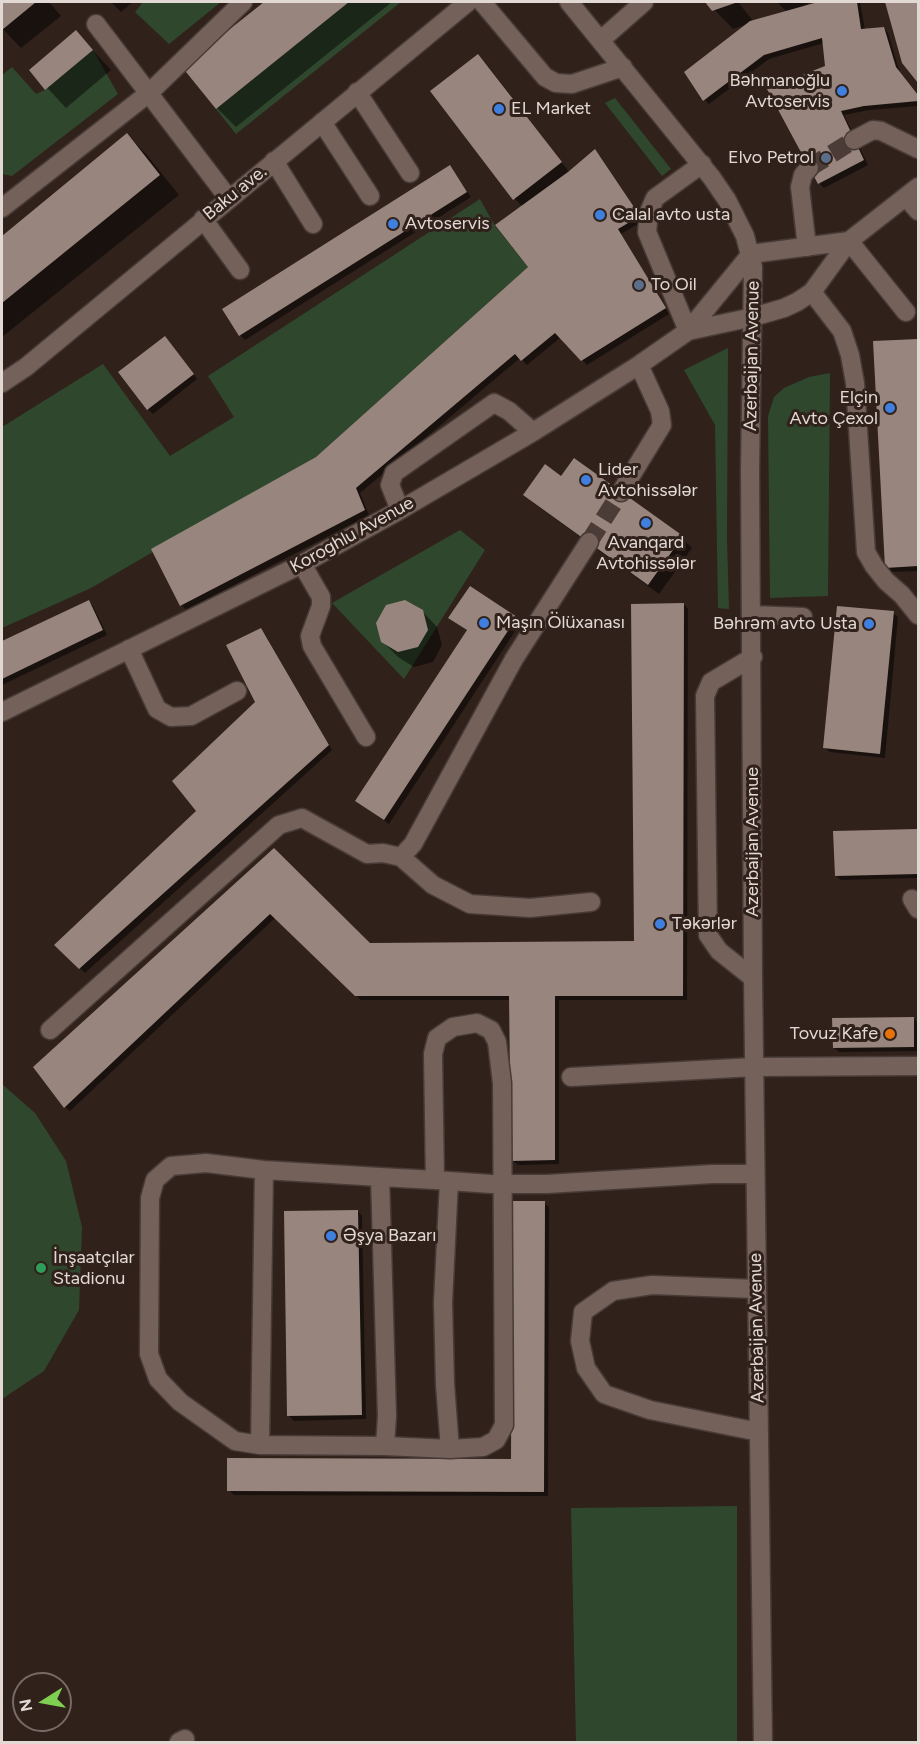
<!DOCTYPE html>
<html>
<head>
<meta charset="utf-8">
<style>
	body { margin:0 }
	#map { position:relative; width:920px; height:1744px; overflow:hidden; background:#30211b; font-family:Figtree,sans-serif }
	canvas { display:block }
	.frame { position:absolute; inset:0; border:3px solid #e2d8d4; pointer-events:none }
	.north { position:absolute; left:12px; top:1672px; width:60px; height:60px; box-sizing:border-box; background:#30211b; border:2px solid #776a65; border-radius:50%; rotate:259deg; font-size:16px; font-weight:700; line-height:24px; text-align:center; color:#e2d8d4 }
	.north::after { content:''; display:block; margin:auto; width:21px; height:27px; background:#7fd052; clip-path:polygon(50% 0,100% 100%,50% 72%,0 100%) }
</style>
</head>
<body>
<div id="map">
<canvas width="920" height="1744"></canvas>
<div class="frame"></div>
<div class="north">N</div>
</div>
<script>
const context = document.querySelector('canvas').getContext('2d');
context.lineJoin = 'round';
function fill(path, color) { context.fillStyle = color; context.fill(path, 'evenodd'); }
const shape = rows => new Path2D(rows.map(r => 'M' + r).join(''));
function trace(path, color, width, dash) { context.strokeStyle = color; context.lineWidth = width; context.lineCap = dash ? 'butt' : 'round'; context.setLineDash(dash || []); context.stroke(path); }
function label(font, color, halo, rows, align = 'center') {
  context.font = font + ' Figtree,sans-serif'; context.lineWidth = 6; context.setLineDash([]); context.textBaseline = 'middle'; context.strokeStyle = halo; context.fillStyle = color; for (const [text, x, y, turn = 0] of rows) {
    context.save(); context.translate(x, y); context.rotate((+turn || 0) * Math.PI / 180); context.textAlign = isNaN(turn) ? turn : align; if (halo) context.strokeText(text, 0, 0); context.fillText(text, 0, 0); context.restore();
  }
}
fill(shape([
	[143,2,221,2,169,44,135,12],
	[349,2,401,2,236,134,216,109],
	[93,50,118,94,12,176,2,174,2,75,12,67,36,94,45,90],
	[615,98,671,169,662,176,605,103],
	[480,199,495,226,528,267,316,457,91,588,2,628,2,427,103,364,170,456,234,417,208,376],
	[728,348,727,539,729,609,718,608,715,425,684,370],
	[830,373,828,596,770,598,768,416,774,397,784,388,809,377],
	[460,530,485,550,404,679,332,603],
	[2,1084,35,1113,66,1161,82,1227,79,1310,44,1371,2,1399],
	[737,1506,737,1742,576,1742,571,1508]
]), '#2f482d');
fill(shape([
	[2,2,49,2,61,16,21,48,2,28],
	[111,2,133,2,121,12],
	[266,2,392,2,236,127,217,108,185,68],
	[707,2,738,2,754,22,787,12,777,2,811,2,803,7,823,2,860,2,865,30,884,28,888,33,900,73,918,96,918,106,869,110,844,115,868,165,824,188,819,183,826,67,824,43,769,59,709,104,705,100,748,24,733,29],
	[887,2,918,2,918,81,903,62],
	[76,32,111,70,66,108,31,70],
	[478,56,488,66,570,173,595,151,600,156,643,221,621,234,669,314,587,365,561,337,527,365,520,358,360,493,369,515,186,610,182,605,153,549,317,459,530,267,523,207,515,199],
	[127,135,146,154,179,195,2,337,2,238],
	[450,167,471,197,245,340,240,335],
	[918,340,918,571,891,572,887,567,874,342],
	[169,343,197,379,153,414,148,409],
	[562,478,682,538,692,548,659,594,535,504,525,494],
	[88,602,93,606,107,635,2,685,2,643],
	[684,604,688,609,687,1000,559,1000,559,1164,518,1165,513,1161,510,1000,361,1000,275,918,70,1111,65,1107,274,850,370,944,636,942],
	[422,611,437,627,442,645,433,662,414,667,398,657,382,641],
	[893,613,898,617,885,758,830,752,825,748],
	[450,618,516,618,521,622,389,824,357,801,468,631],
	[260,630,265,634,332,750,85,973,56,945,198,811,257,703],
	[918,831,918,878,841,880,836,876,834,833],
	[913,1018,918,1023,918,1051,839,1052,834,1048],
	[544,1203,549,1207,548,1496,234,1495,229,1490,513,1461],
	[358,1211,362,1216,366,1419,294,1421,289,1416]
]), '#0007');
fill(shape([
	[2,2,36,2,2,30],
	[264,2,349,2,216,109,182,67],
	[705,2,738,2,712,11],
	[818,2,857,2,861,29,884,27,896,67,918,95,918,101,864,106,841,111,864,160,818,184,767,89,825,66,822,38,764,55,703,101,684,72,750,21],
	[885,2,918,2,918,83,902,63],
	[76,30,93,50,45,90,29,70],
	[478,54,562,162,513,200,430,91],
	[127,133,160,175,2,303,2,236],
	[595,149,640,216,618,229,666,308,581,361,555,333,521,361,515,354,356,488,365,510,180,606,151,549,316,457,528,267,495,225,568,172],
	[450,165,467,192,239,336,222,309],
	[165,336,194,374,147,410,118,372],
	[918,339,918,566,885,568,873,341],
	[574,458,683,536,648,585,523,495,545,464,561,476],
	[470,586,517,617,384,820,355,801,467,630,448,618],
	[89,600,103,630,2,679,2,641],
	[405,600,423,610,428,630,418,647,398,652,381,642,376,623,386,605],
	[684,603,683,996,555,996,555,1160,511,1161,509,996,355,996,270,914,64,1108,33,1067,274,848,370,943,634,941,631,604],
	[837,606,894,611,880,754,823,748],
	[261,628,329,745,79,969,54,945,196,811,172,781,255,702,226,645],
	[918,829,918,874,835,876,833,831],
	[914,1017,914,1047,833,1048,832,1018],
	[512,1201,545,1201,544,1492,227,1491,227,1458,511,1459],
	[358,1210,362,1415,287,1416,284,1211]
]), '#98857e');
trace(shape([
	[809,168,854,140],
	[589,542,621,492]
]), '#4b3c37', 18, [18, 9]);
const minor = shape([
	[482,2,545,77,556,83,572,84,623,67],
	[569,2,712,178,727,200,745,236,753,267,750,471,753,978,763,1742],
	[96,24,229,199],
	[602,39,644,2],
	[357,92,410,173],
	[322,122,370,196],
	[854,140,873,130,881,131,918,149],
	[274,161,313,224],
	[906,197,918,211],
	[2,208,149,93,243,2],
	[203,219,240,270],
	[849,241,906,312],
	[807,247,800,187,803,175,809,168],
	[812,292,842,331,850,355,855,383,866,552,874,566,886,581,902,595,918,615],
	[688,331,753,317,784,308,797,302,812,292,849,241,918,187],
	[688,331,647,232,649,212,655,198,702,164],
	[2,383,26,367,468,2],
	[621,492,662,425,660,411,639,365],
	[400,510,390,485,394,473,494,403,509,411,533,432],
	[302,564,321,597,321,606,310,636,312,646,366,737],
	[752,615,803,617],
	[129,649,157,709,171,717,191,716,237,691],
	[753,657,711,682,705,696,708,935,719,951,753,978],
	[2,712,302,564,400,510,533,432,639,365,688,331,751,254,849,241],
	[401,857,433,885,470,904,530,908,591,902],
	[912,899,918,909],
	[50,1030,279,825,302,818,367,854,383,853,401,857,413,844,514,659,589,542],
	[571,1077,754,1067,918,1066],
	[380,1177,387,1416,385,1446,260,1445,235,1441,180,1402,158,1379,149,1354,150,1198,155,1180,171,1166,206,1163,264,1170,380,1177,435,1180,491,1184,547,1184,712,1174,755,1174],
	[449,1181,443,1302,445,1384,450,1449],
	[756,1289,652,1285,613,1291,583,1312,580,1341,586,1368,604,1394,650,1410,759,1432],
	[260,1445,264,1170],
	[385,1446,450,1449,483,1447,496,1440,504,1425,502,1083,497,1042,491,1030,477,1023,453,1027,437,1038,433,1054,435,1180],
	[179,1742,185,1739]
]);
trace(minor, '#483b37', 21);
trace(minor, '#73615a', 18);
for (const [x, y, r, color] of [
	[842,91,6,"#3f7fe0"],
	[499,109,6,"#3f7fe0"],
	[826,158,6,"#5c6f8a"],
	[600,215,6,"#3f7fe0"],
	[393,224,6,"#3f7fe0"],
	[639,285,6,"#5c6f8a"],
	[890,408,6,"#3f7fe0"],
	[586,480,6,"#3f7fe0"],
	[646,523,6,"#3f7fe0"],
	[484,623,6,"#3f7fe0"],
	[869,624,6,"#3f7fe0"],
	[660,924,6,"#3f7fe0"],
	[890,1034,6,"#e8710a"],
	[331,1236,6,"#3f7fe0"],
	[41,1268,6,"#2e9e5b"]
]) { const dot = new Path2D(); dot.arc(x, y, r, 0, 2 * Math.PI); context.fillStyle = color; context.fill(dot); trace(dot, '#30211b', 2); }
label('18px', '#e2d8d4', '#30211b', [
	["Bəhmanoğlu",830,81,"right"],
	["Avtoservis",830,102,"right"],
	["EL Market",511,109],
	["Elvo Petrol",814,158,"right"],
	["Calal avto usta",612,215],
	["Avtoservis",405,224],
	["To Oil",651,285],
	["Elçin",878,398,"right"],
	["Avto Çexol",878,419,"right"],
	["Lider",598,470],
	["Avtohissələr",598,491],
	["Avanqard",646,543,"center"],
	["Avtohissələr",646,564,"center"],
	["Maşın Ölüxanası",496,623],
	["Bəhrəm avto Usta",857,624,"right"],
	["Təkərlər",672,924],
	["Tovuz Kafe",878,1034,"right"],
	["Əşya Bazarı",343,1236],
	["İnşaatçılar",53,1258],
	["Stadionu",53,1279]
], 'left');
label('18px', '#e2d8d4', '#30211b', [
	["Baku ave.",235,193,-39],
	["Azerbaijan Avenue",752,356,-89],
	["Koroghlu Avenue",352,535,-29],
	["Azerbaijan Avenue",753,842,-90],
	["Azerbaijan Avenue",757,1328,-91]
]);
</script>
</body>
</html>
